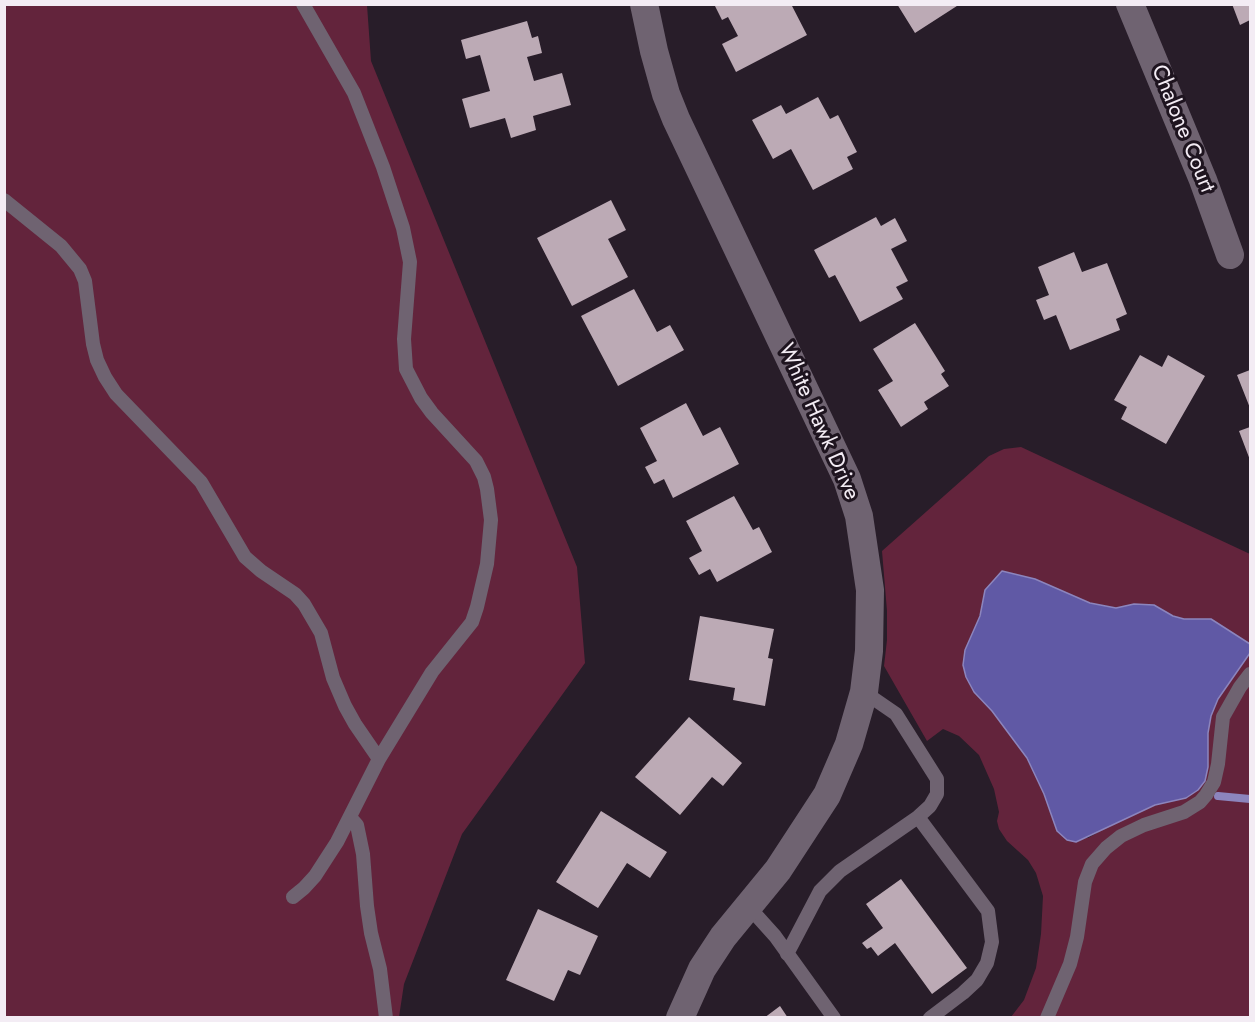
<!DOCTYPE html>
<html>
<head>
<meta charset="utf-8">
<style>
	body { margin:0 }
	#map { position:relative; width:1255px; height:1022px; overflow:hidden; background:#281d29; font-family:Jost,sans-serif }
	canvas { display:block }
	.frame { position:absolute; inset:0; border:6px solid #f3ecf4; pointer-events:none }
</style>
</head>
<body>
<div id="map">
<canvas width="1255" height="1022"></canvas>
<div class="frame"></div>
</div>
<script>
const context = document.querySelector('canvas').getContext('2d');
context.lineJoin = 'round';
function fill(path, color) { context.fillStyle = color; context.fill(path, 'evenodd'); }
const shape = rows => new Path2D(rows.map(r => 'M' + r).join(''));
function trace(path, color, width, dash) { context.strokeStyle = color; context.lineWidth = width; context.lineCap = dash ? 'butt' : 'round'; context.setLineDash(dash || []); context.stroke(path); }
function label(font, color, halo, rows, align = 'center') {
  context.font = font + ' Jost,sans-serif'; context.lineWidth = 6; context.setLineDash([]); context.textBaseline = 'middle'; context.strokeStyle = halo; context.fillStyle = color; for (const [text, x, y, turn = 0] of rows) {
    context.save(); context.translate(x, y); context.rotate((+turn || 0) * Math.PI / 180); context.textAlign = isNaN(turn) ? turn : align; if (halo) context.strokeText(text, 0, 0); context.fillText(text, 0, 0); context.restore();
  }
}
fill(shape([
	[5,5,367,5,371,61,577,567,585,663,462,834,404,984,399,1017,5,1018],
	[1021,447,1250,554,1250,644,1211,619,1184,619,1173,616,1154,605,1134,604,1116,608,1090,603,1035,579,1002,571,985,590,980,616,974,630,974,692,992,711,1027,758,1044,794,1057,831,1088,838,1109,826,1155,805,1186,798,1208,767,1208,733,1211,716,1218,699,1250,653,1250,1017,1011,1017,1024,1000,1036,968,1041,934,1043,896,1036,873,1028,860,1007,841,999,829,997,821,999,812,994,789,979,755,959,736,943,729,927,741,884,666,887,640,887,611,882,551,989,456,1004,449]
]), '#63243c');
const water = shape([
	[1002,571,1035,579,1090,603,1116,608,1134,604,1154,605,1173,616,1184,619,1211,619,1250,644,1250,653,1218,699,1211,716,1208,733,1208,767,1205,781,1198,790,1186,798,1155,805,1076,842,1067,840,1057,831,1044,794,1027,758,992,711,974,692,966,677,963,665,965,650,980,616,985,590,1002,571]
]);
fill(water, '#6059a5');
trace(water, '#8c85bd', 1.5);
trace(shape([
	[1218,796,1250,799]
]), '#8c85bd', 8);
fill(shape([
	[714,4,791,4,807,35,736,72,722,44,738,36,728,17,722,20],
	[897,4,960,4,915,33],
	[1232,4,1250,4,1250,20,1240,25],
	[527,21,532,38,538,36,542,53,527,57,534,81,562,73,571,105,533,116,536,130,511,138,505,118,470,128,462,99,490,91,480,55,466,59,461,40],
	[818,97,830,119,838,115,857,152,847,157,853,169,813,190,791,149,773,159,752,120,781,105,786,114],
	[611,200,626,230,608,239,628,277,572,306,537,238],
	[876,217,881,226,895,218,907,241,891,249,908,281,896,287,903,299,860,322,835,275,829,278,814,250],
	[1074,252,1082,272,1107,263,1127,314,1116,319,1120,330,1070,350,1056,315,1044,320,1036,300,1049,295,1038,267],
	[634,289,657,332,670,325,684,350,618,386,581,316],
	[915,323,945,371,941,374,949,386,924,402,928,409,901,427,878,390,893,381,873,349],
	[1140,355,1162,367,1168,355,1205,376,1166,444,1121,419,1127,407,1114,400],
	[1250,370,1250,408,1237,375],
	[686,403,703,436,720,427,739,464,673,498,664,479,654,484,645,467,657,461,640,428],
	[1250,427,1250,460,1239,431],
	[734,496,753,530,759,527,772,552,717,582,710,569,699,575,689,558,702,551,686,521],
	[700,616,774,629,768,658,773,659,765,706,733,700,735,688,689,680],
	[689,717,742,763,723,786,712,777,680,815,635,777],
	[601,811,667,852,650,878,627,863,598,908,556,882],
	[901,879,967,968,932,994,895,943,878,956,871,947,867,949,862,943,883,928,866,904],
	[538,909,598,936,580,975,568,970,554,1001,506,980],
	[780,1006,788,1018,764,1018]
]), '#bcaab5');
trace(shape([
	[4,200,61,246,80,269,85,281,93,344,97,360,105,377,116,394,201,482,245,557,261,571,295,594,304,604,321,633,333,678,345,706,355,724,379,759],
	[864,692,896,714,937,779,937,794,930,806,918,817,988,911,992,942,987,963,977,980,963,993,930,1018],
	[350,817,357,825,363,854,367,906,371,933,380,969,386,1018],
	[293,897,304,888,315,876,337,842,379,759,432,672,472,622,477,607,487,564,491,520,487,489,484,477,476,461,432,413,421,398,406,369,404,339,410,262,403,228,383,167,354,93,303,4],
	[748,906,775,936,834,1018],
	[787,954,820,891,840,871,918,817],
	[1047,1018,1070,964,1077,937,1085,882,1092,864,1106,848,1121,836,1144,825,1184,812,1200,802,1206,795,1214,782,1218,764,1223,717,1240,687,1250,674]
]), '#6f6371', 14);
trace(shape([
	[644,4,654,51,666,94,676,119,847,479,859,516,870,590,869,651,864,692,849,744,827,795,778,870,723,937,702,969,680,1018],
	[1130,4,1203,180,1230,255]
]), '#6f6371', 28);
label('22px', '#f3ecf4', '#1e141f', [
	["Chalone Court",1182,129,68],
	["White Hawk Drive",818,422,66]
]);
</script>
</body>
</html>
